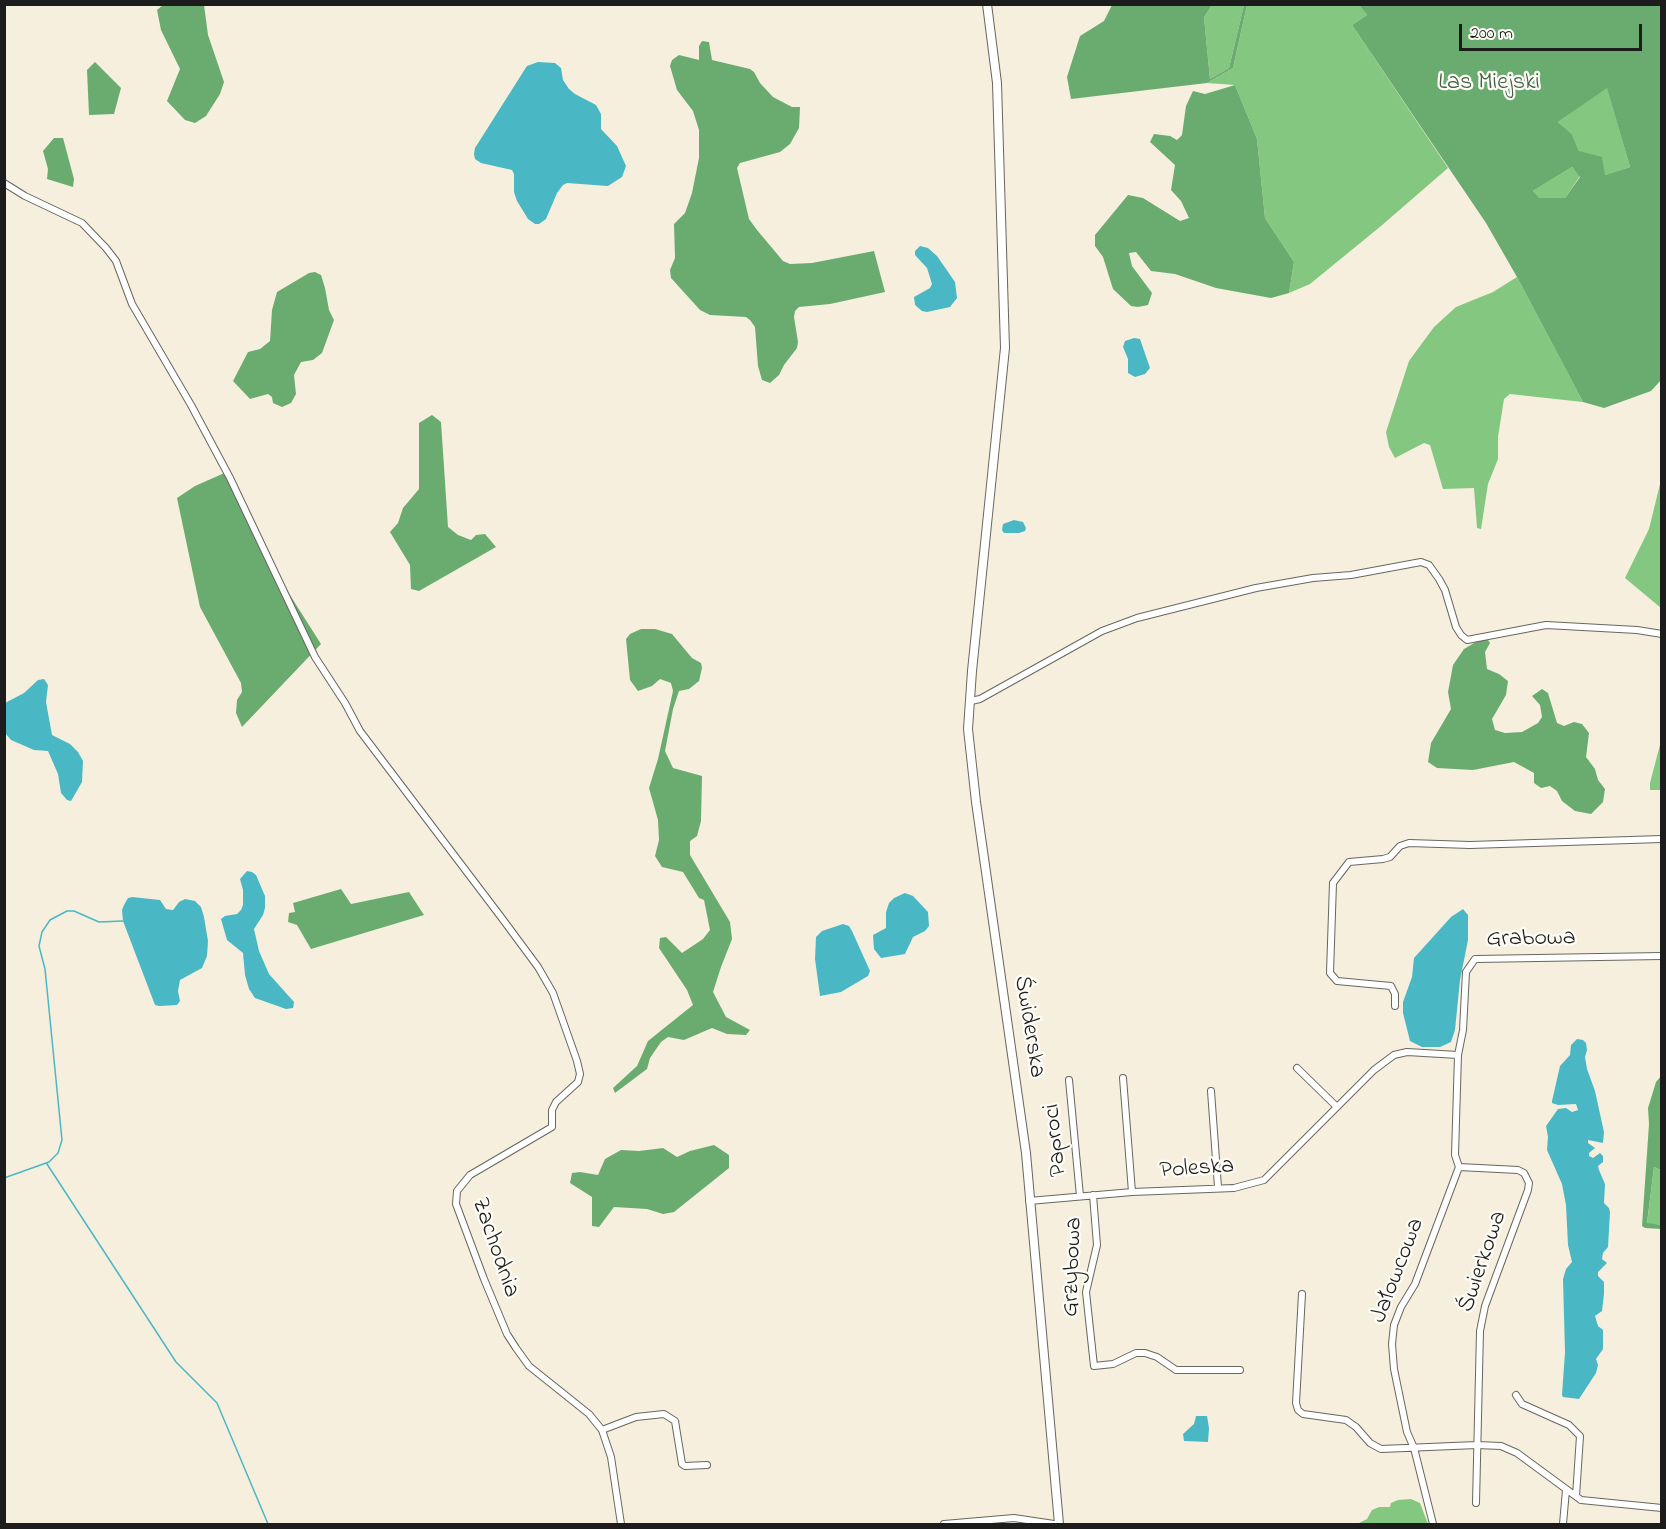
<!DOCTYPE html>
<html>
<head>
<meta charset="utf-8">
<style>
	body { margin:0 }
	#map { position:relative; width:1666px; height:1529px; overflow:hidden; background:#f6efdd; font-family:"Indie Flower",sans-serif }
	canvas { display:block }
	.frame { position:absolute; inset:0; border:6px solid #1c1c1c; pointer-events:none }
	.scale { position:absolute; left:1459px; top:24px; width:183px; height:27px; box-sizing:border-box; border:3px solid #1c1c1c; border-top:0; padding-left:8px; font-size:18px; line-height:21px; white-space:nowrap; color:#1c1c1c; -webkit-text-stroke:4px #fdfcf7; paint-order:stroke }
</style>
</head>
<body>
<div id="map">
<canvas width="1666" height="1529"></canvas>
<div class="frame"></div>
<div class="scale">200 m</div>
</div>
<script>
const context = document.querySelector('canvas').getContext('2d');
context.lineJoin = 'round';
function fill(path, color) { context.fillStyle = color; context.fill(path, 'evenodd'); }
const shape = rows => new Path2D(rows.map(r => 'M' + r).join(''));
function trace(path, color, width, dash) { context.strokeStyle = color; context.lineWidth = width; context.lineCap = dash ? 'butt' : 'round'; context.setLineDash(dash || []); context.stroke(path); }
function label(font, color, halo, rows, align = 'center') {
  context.font = font + ' "Indie Flower",sans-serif'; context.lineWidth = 4.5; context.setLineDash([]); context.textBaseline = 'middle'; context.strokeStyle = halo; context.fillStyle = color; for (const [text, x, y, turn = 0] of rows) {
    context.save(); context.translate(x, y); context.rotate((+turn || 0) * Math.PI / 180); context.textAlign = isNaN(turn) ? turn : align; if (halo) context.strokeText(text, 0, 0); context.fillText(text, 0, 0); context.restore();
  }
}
fill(shape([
	[1212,5,1244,5,1229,68,1210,79,1204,17],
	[1247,5,1359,5,1367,15,1352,25,1448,168,1381,226,1310,284,1289,293,1294,262,1265,218,1257,139,1235,85,1207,83,1233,68],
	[1607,87,1630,167,1605,175,1579,151,1572,134,1558,122],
	[1572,167,1580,176,1565,198,1538,198,1533,191],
	[1517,277,1583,402,1510,394,1504,399,1498,437,1498,459,1488,484,1481,529,1477,528,1474,488,1443,489,1430,445,1424,443,1395,458,1389,447,1386,432,1409,361,1434,327,1456,307,1493,292],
	[1661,480,1661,608,1625,578,1649,529],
	[1661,741,1661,790,1650,790,1650,783],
	[1654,1167,1661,1170,1661,1225,1647,1224],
	[1411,1499,1420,1503,1428,1524,1357,1524,1367,1519,1372,1510,1379,1507,1390,1507,1391,1503,1398,1500]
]), '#83c781');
fill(shape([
	[163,5,204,5,208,35,224,82,220,94,206,116,195,123,185,120,167,101,180,69,161,30,157,10],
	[1212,5,1204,17,1210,79,1229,68,1244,5,1247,5,1233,68,1207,83,1071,99,1067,77,1080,36,1104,21,1112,5],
	[1359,5,1661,5,1662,141,1660,162,1662,166,1662,379,1651,391,1604,408,1583,402,1517,277,1486,223,1352,25,1367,15],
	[1607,88,1630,167,1605,175,1602,157,1579,151,1572,134,1558,122],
	[1572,167,1580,177,1565,198,1539,198,1533,191],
	[702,41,709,42,712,60,750,69,754,72,760,83,773,97,792,107,800,107,799,128,790,144,780,152,740,163,737,168,749,219,757,230,783,261,790,264,812,263,874,251,885,292,830,304,799,307,795,311,794,317,798,342,797,348,784,365,779,375,770,383,762,380,758,366,755,327,750,320,746,317,710,315,700,310,671,278,670,270,675,258,674,224,685,213,692,193,699,158,699,130,693,111,677,90,670,66,672,60,679,55,699,60,699,46],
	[95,62,121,88,114,114,89,115,87,70],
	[1235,85,1257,139,1265,218,1294,262,1289,293,1271,298,1216,288,1175,274,1151,271,1136,252,1129,253,1132,266,1152,293,1148,305,1138,307,1131,306,1113,289,1103,257,1095,246,1095,235,1128,195,1143,198,1180,221,1189,218,1181,201,1171,190,1175,165,1150,142,1154,134,1170,136,1177,140,1182,135,1186,106,1193,91,1205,94],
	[54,138,63,138,74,179,73,187,47,179,48,169,43,151],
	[315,272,321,275,325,288,329,310,334,320,322,353,313,360,301,362,294,375,296,394,291,403,282,407,273,403,272,397,268,394,250,399,233,381,248,352,260,349,270,341,272,310,277,292,309,273],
	[432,415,441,422,448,527,458,535,471,540,476,535,485,534,496,547,419,591,411,589,410,565,390,532,398,523,403,508,419,489,419,423],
	[229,471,288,592,321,644,242,727,236,713,237,700,242,692,241,683,200,607,177,498,195,486],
	[641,629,655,629,672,634,692,658,701,663,702,668,699,681,689,689,679,691,673,709,665,751,673,768,702,776,701,821,697,836,690,841,690,855,730,922,732,939,721,967,713,992,726,1017,750,1030,746,1035,727,1034,712,1028,684,1040,668,1037,661,1042,650,1058,647,1069,615,1093,613,1088,637,1066,648,1041,693,1005,687,990,659,948,660,938,666,937,682,953,703,939,710,930,704,900,699,898,683,872,662,867,655,856,659,840,658,820,649,788,658,759,673,691,671,683,660,679,652,686,638,691,630,680,626,639,630,634],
	[1479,640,1488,640,1490,643,1485,652,1487,669,1499,674,1508,681,1506,695,1492,719,1495,730,1505,733,1522,732,1538,723,1542,717,1540,705,1532,696,1542,689,1548,693,1557,723,1564,726,1574,722,1582,724,1589,733,1586,757,1595,769,1598,780,1605,789,1603,802,1591,814,1575,811,1562,801,1557,791,1550,786,1541,788,1534,783,1534,773,1514,762,1473,770,1437,768,1428,762,1431,743,1451,709,1448,692,1453,665,1464,649],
	[341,889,351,904,409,892,424,915,311,949,297,925,288,922,289,913,295,912,293,903],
	[1661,1076,1661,1170,1654,1167,1647,1223,1661,1225,1661,1229,1645,1228,1642,1226,1649,1124,1648,1108,1656,1082],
	[714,1145,729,1155,729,1168,674,1212,663,1214,647,1209,614,1207,599,1227,592,1226,592,1197,570,1183,572,1173,580,1172,598,1175,605,1159,621,1150,639,1151,663,1148,677,1157,690,1151]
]), '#6aac6f');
fill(shape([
	[538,62,555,63,561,68,563,80,569,89,575,94,596,105,601,114,601,129,617,146,626,166,622,177,608,186,567,183,563,185,557,193,546,219,539,224,535,224,528,219,517,201,514,192,514,174,512,170,481,163,475,159,474,154,475,148,525,69,527,66],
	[920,246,928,248,937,256,955,282,957,298,950,307,927,312,922,311,915,305,914,297,930,288,932,284,927,268,915,255,915,251],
	[1134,338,1140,339,1150,368,1145,374,1135,377,1128,373,1128,359,1123,347,1125,341],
	[1014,520,1023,522,1026,528,1025,531,1019,533,1004,533,1002,530,1003,524],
	[44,679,48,685,46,702,52,735,70,744,78,752,83,761,82,782,71,801,67,800,61,793,58,774,48,751,34,750,11,740,5,733,5,703,24,693,38,680],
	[247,871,252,872,256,875,265,896,265,908,263,915,254,929,259,951,269,974,294,1002,293,1008,286,1009,255,998,249,989,245,975,243,953,227,940,221,919,225,916,237,914,241,910,243,905,243,890,240,879],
	[905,893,913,896,928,912,929,926,925,931,913,937,905,954,881,958,874,949,873,935,886,928,886,912,889,903,894,898],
	[132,897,160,900,166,909,173,910,179,902,185,899,195,901,201,907,204,917,208,941,207,956,202,968,180,980,178,991,180,1001,177,1005,159,1006,155,1005,123,921,122,910,124,905,128,898],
	[1463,909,1468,915,1468,940,1460,980,1455,1030,1451,1042,1440,1047,1422,1047,1410,1041,1403,1013,1403,1002,1412,977,1414,958,1451,917],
	[843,924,849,926,852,931,870,971,868,976,841,992,820,996,815,959,816,937,822,931],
	[1577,1039,1583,1040,1586,1043,1587,1050,1585,1057,1587,1069,1595,1091,1604,1132,1603,1143,1588,1140,1588,1143,1595,1148,1589,1153,1589,1156,1593,1158,1600,1153,1603,1156,1603,1162,1598,1166,1599,1170,1605,1184,1604,1203,1609,1208,1610,1212,1608,1247,1603,1253,1602,1259,1607,1263,1598,1272,1598,1276,1604,1282,1604,1294,1602,1311,1595,1316,1598,1326,1603,1330,1603,1349,1596,1359,1598,1365,1596,1373,1579,1399,1563,1397,1562,1395,1565,1352,1563,1279,1566,1269,1572,1262,1568,1245,1566,1205,1562,1184,1547,1150,1548,1137,1546,1126,1558,1109,1566,1108,1572,1112,1578,1110,1576,1104,1558,1105,1552,1103,1552,1101,1560,1066,1570,1055,1571,1045],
	[1196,1416,1207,1416,1209,1428,1208,1442,1184,1441,1183,1434,1194,1424]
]), '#4ab8c4');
trace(shape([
	[47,1164,176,1362,217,1403,268,1524],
	[4,1178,49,1162,58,1153,62,1140,45,969,39,946,42,932,50,920,67,911,74,911,99,922,123,921]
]), '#4ab8c4', 1.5);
const minor = shape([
	[4,183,25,196,82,223,106,248,116,261,132,304,191,405,230,478,315,657,345,703,360,731,501,917,538,967,553,993,577,1061,580,1074,578,1082,556,1102,552,1110,552,1127,470,1175,457,1191,456,1204,484,1279,507,1334,516,1348,529,1366,589,1414,602,1430,611,1457,621,1524],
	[971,701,980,699,1102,631,1137,618,1256,588,1313,578,1351,575,1421,562,1429,565,1439,579,1445,590,1456,627,1461,635,1467,640,1546,625,1637,630,1662,634],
	[1395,1006,1395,994,1391,986,1337,981,1330,973,1333,883,1349,862,1383,859,1390,857,1400,846,1409,843,1470,845,1662,839],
	[1297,1068,1337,1107],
	[1123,1078,1132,1192],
	[1069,1080,1080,1196],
	[1211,1091,1218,1187],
	[1459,1167,1518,1170,1524,1173,1529,1183,1528,1190,1485,1306,1480,1331,1476,1503],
	[1093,1195,1097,1245,1086,1292,1094,1366,1113,1364,1136,1353,1145,1353,1157,1357,1176,1370,1240,1370],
	[1029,1201,1132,1192,1234,1188,1264,1180,1374,1070,1394,1055,1407,1052,1458,1055],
	[1302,1294,1296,1403,1298,1410,1303,1414,1346,1420,1356,1427,1370,1443,1381,1449,1477,1445,1501,1446,1517,1453,1581,1500,1662,1508],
	[1516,1395,1522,1404,1569,1425,1580,1436,1576,1496],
	[602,1430,636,1417,664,1414,675,1421,682,1464,685,1466,707,1465],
	[944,1524,1014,1518,1054,1524],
	[1433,1524,1414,1448,1407,1432,1394,1369,1392,1344,1394,1325,1401,1307,1415,1284,1459,1167,1455,1155,1458,1055,1463,1030,1466,972,1475,959,1662,956],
	[1563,1524,1566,1490]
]);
const tertiary = shape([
	[987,4,997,83,1005,348,972,671,968,729,976,802,1026,1153,1059,1524]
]);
trace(minor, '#686660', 8);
trace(tertiary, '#686660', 10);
trace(minor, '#fff', 6);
trace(tertiary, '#fff', 8);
label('24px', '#456044', '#fdfcf7', [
	["Las Miejski",1489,84]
]);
label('24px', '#1c1c1c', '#fdfcf7', [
	["Grabowa",1531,940,-1],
	["Świderska",1028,1027,81],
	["Paproci",1057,1140,-96],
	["Poleska",1197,1170,-4],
	["Zachodnia",494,1248,71],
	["Świerkowa",1484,1262,-71],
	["Grzybowa",1074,1267,-88],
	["Jałowcowa",1399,1271,-69]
]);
</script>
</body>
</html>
